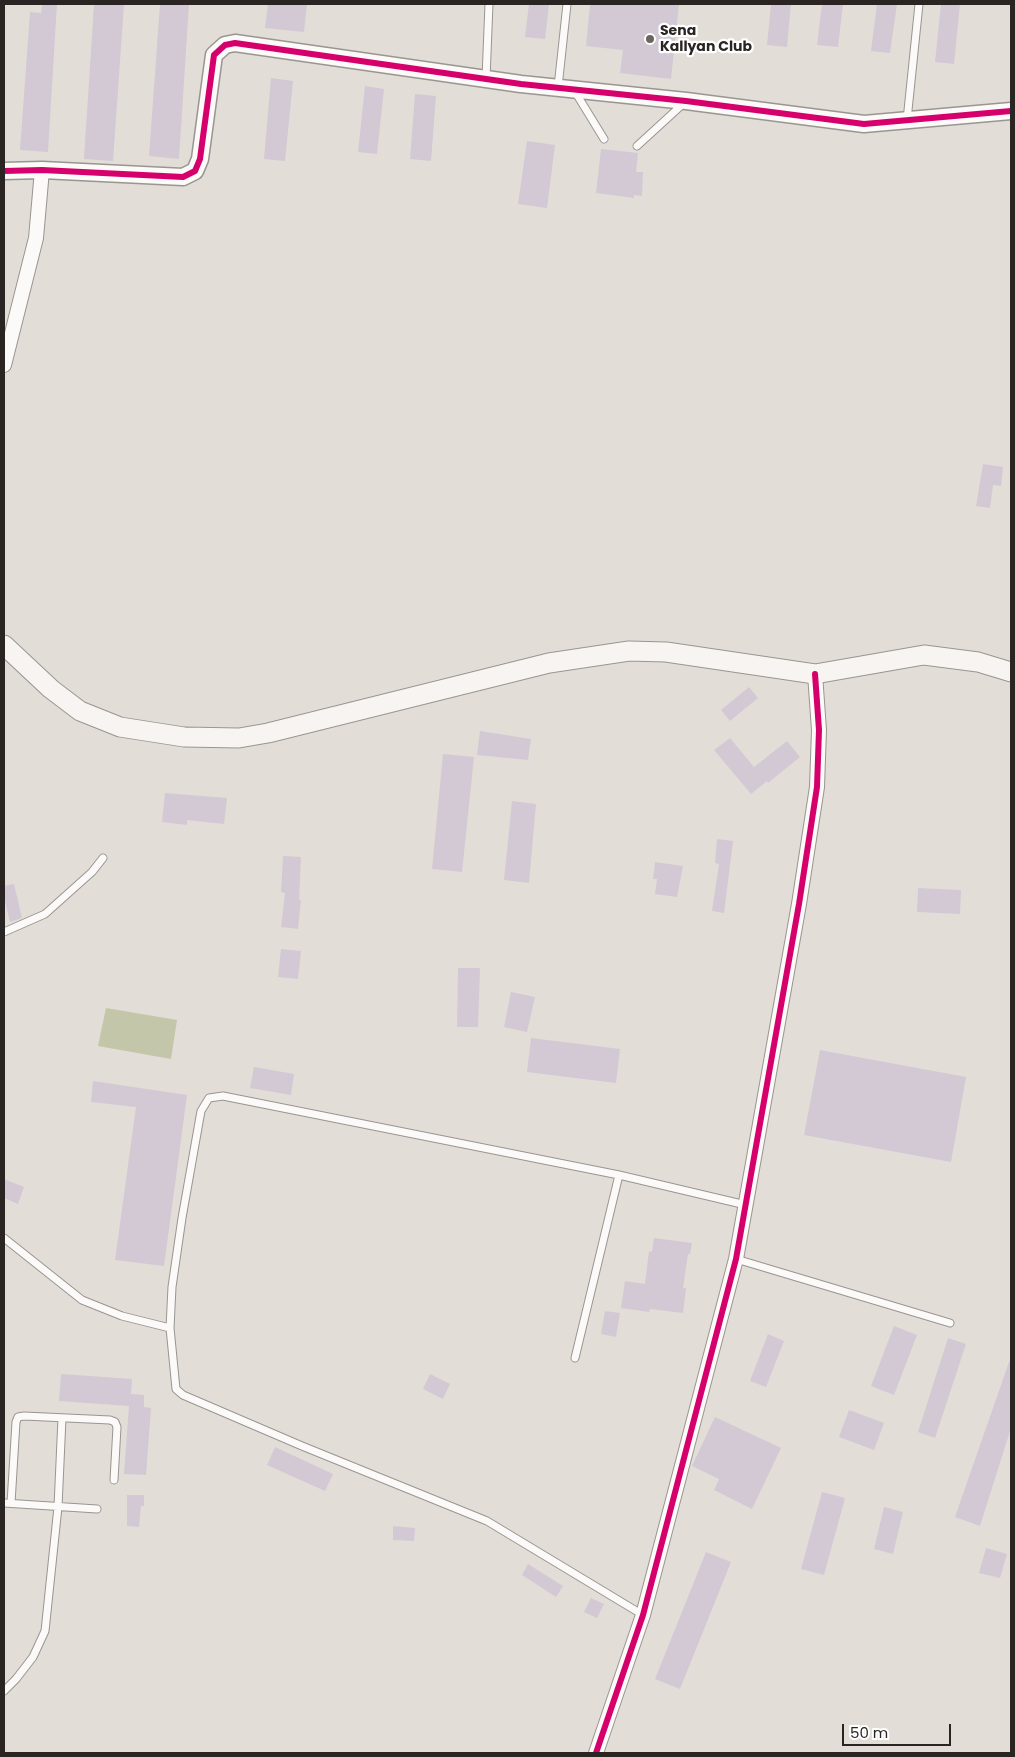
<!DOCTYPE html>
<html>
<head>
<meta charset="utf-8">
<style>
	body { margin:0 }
	#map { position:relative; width:1015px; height:1757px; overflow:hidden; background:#e3ddd7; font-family:Poppins,sans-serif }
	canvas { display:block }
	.frame { position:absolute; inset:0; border:5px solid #2a2522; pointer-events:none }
	.scale { position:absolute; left:842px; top:1724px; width:109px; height:22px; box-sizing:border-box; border:2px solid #2a2522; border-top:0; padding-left:6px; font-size:15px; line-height:18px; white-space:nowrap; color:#2a2522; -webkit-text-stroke:4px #fff; paint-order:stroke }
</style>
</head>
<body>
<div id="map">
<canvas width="1015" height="1757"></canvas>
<div class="frame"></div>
<div class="scale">50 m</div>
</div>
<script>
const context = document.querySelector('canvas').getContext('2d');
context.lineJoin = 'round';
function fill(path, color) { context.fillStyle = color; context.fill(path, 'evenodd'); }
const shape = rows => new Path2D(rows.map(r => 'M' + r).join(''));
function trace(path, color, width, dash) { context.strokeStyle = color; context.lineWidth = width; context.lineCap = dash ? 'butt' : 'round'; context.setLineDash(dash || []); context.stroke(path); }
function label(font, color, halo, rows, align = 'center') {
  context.font = font + ' Poppins,sans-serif'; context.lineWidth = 4.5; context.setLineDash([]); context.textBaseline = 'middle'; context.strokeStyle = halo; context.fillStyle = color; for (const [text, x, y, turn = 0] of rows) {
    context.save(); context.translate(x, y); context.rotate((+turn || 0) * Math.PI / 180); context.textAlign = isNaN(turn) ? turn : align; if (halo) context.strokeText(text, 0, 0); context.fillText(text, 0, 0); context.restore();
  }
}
fill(shape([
	[106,1008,177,1020,171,1059,98,1046]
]), '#c3c6a8');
fill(shape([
	[42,4,57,4,48,152,20,150,30,12,41,13],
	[94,4,124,4,113,161,84,159],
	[160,4,189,4,179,159,149,156],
	[268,4,307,4,304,32,265,28],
	[529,4,549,4,545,39,525,37],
	[590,4,679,4,671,79,620,73,623,50,586,46],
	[771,4,791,4,787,47,767,45],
	[822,4,843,4,838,47,817,45],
	[877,4,897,4,890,53,871,51],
	[941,4,960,4,954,64,935,62],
	[271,78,293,81,285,161,264,159],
	[365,86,384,89,377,154,358,152],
	[415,94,436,96,431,161,410,159],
	[527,141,555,145,547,208,518,204],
	[601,149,638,153,636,172,643,172,642,196,634,195,634,198,596,193],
	[983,464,1003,467,1001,486,993,485,990,508,976,506],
	[749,687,758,698,730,721,721,710],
	[480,731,531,739,528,760,477,755],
	[730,738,754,767,787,741,800,757,768,783,767,781,751,794,714,750],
	[443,754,474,757,462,872,432,869],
	[165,793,227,798,224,824,187,820,187,825,162,822],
	[512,801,536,804,529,883,504,880],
	[717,839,733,841,724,913,712,911,719,864,715,863],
	[283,856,301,857,299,900,301,900,298,929,281,927,285,893,281,892],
	[655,862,683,866,677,897,655,894,657,879,653,879],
	[14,884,22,918,10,922,4,896,4,886],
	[918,888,961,890,960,914,917,912],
	[281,949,301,951,298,979,278,977],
	[458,968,480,968,478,1027,457,1027],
	[511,992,535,997,527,1032,504,1027],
	[531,1038,620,1049,616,1083,527,1072],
	[820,1050,966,1077,951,1162,804,1135],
	[254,1067,294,1074,291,1095,250,1088],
	[93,1081,187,1095,164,1266,115,1260,136,1107,91,1102],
	[4,1179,24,1187,18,1204,4,1198],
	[654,1238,692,1243,690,1254,688,1254,683,1288,686,1288,683,1313,650,1309,649,1312,621,1308,625,1281,645,1284,649,1251,652,1252],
	[605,1311,620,1313,616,1337,601,1334],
	[894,1326,917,1335,894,1395,871,1386],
	[768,1334,784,1341,766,1387,750,1381],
	[948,1338,966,1344,935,1438,918,1432],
	[1009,1362,1011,1362,1011,1428,980,1526,955,1517],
	[61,1374,132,1379,131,1394,144,1395,144,1407,151,1408,146,1475,124,1474,129,1406,59,1401],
	[430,1374,450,1384,443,1399,423,1389],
	[849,1410,884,1423,874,1450,839,1437],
	[715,1417,781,1448,752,1509,714,1490,719,1479,692,1466],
	[275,1447,333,1474,325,1491,267,1465],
	[822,1492,845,1498,824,1575,801,1569],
	[127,1495,144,1495,144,1506,141,1506,139,1527,127,1526],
	[884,1507,903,1512,893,1554,874,1549],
	[393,1526,415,1528,414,1541,393,1540],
	[986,1548,1007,1554,1000,1578,979,1573],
	[706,1552,731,1562,680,1689,655,1679],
	[528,1564,563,1586,556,1597,522,1575],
	[591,1598,604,1604,597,1618,584,1612]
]), '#d2c9d4');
const service = shape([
	[486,78,489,4],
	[558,87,567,4],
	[574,90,604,139],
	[907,120,919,4],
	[637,146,684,103],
	[4,932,45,914,92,872,103,858],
	[4,1238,82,1300,122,1316,170,1328],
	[736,1259,950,1323],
	[575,1358,619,1175],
	[4,1503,97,1509],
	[11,1503,16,1422,18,1417,24,1416,110,1420,115,1422,117,1427,114,1480],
	[643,1615,487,1521,302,1446,183,1395,176,1389,170,1328,172,1287,182,1218,201,1111,209,1098,223,1096,619,1175,746,1205],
	[4,1691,16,1679,33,1657,45,1631,58,1507,62,1418]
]);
const minor = shape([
	[4,365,36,238,42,170],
	[596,1753,643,1615,736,1259,799,904,817,787,819,730,815,674]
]);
const tertiary = shape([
	[4,171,42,170,183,177,195,171,200,159,214,55,225,45,235,43,521,84,686,101,864,124,1011,111]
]);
const secondary = shape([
	[4,645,51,689,80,711,120,727,184,737,239,738,268,733,549,663,629,651,666,652,815,674,924,655,978,662,1011,672]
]);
trace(service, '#999591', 9);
trace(minor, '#999591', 16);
trace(tertiary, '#999591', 19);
trace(secondary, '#999591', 21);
trace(service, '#fbfaf9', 7);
trace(minor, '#fbfaf9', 14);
trace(tertiary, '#fbfaf9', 16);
trace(secondary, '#f7f4f1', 19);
trace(shape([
	[4,171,42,170,183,177,195,171,200,159,214,55,225,45,235,43,521,84,686,101,864,124,1011,111],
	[596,1753,643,1615,736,1259,799,904,817,787,819,730,815,674]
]), '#d6006c', 6);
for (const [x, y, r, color] of [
	[650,39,5,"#6b6561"]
]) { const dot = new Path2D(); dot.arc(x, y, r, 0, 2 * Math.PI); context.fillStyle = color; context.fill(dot); trace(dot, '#fff', 2); }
label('bold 14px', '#2a2522', '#fff', [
	["Sena",660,31],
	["Kallyan Club",660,47]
], 'left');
</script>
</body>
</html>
